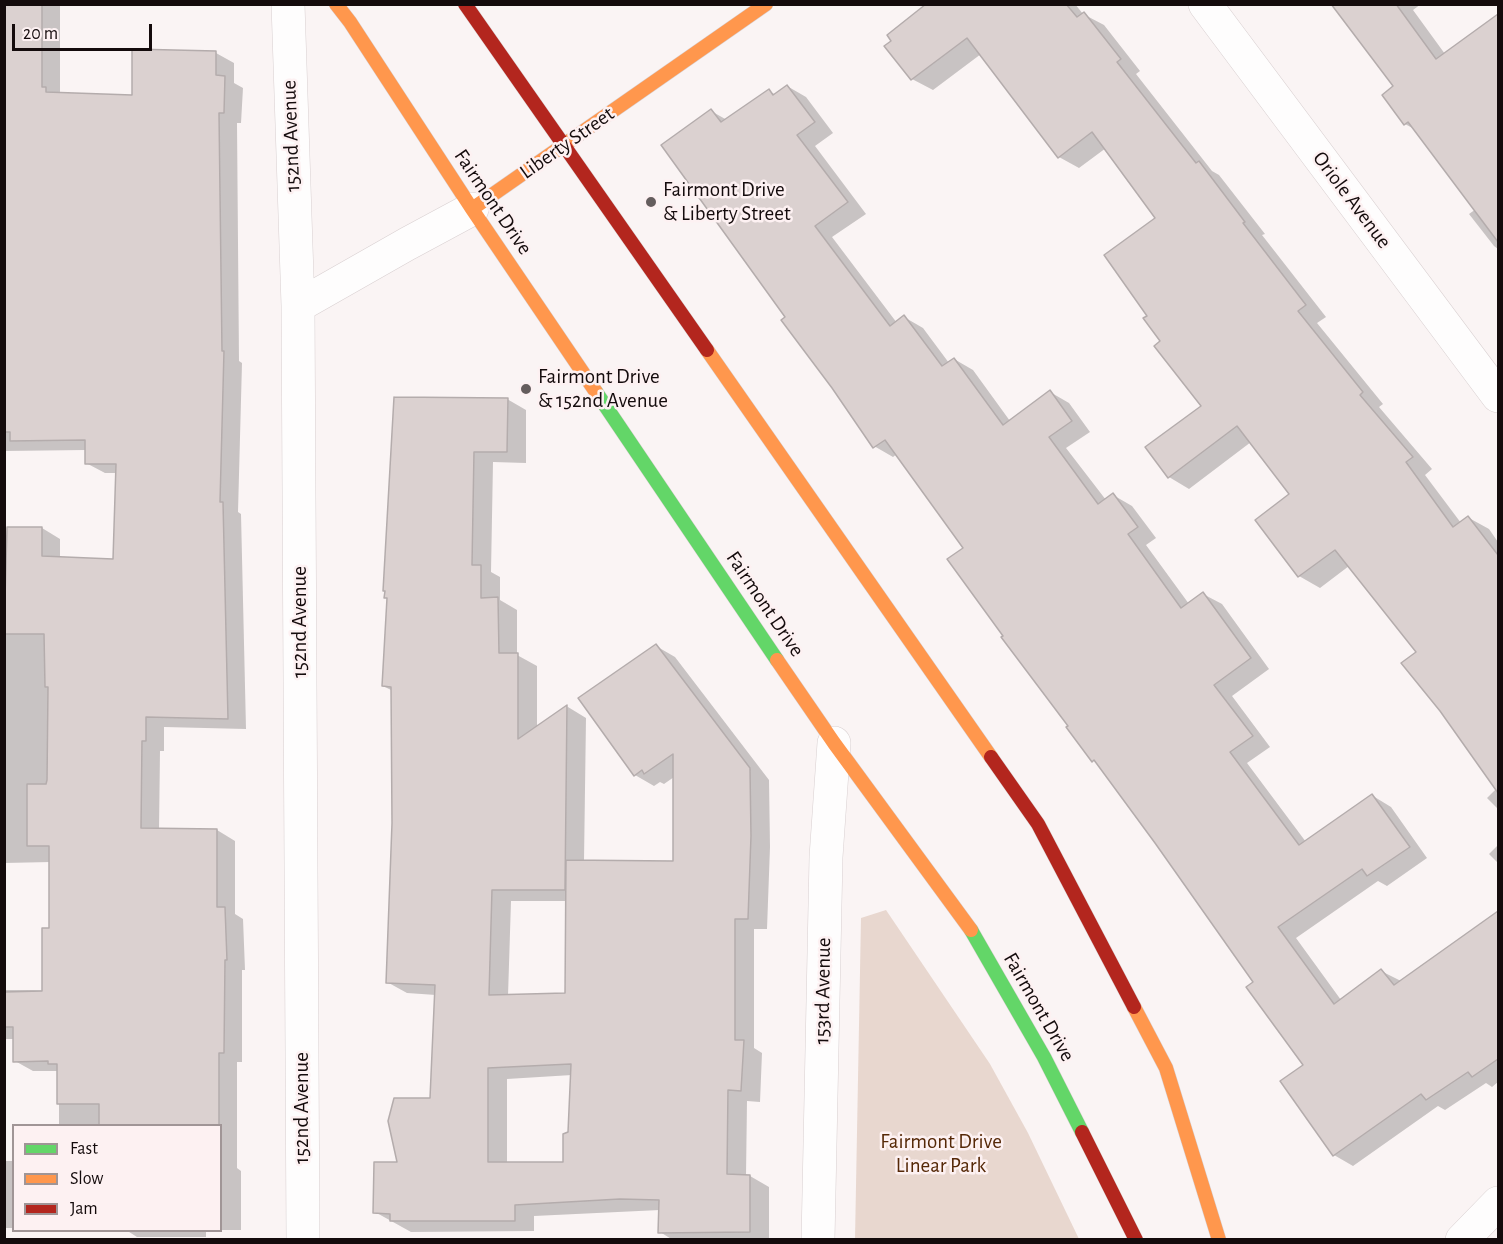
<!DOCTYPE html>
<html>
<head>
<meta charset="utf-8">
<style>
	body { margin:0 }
	#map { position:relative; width:1503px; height:1244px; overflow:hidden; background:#faf4f4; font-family:"Alegreya Sans",sans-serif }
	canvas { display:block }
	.frame { position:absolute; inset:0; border:6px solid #140b0c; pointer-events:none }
	.legend { position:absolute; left:12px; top:1124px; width:210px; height:108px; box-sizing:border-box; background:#fdf1f2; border:2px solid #a09596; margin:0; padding:8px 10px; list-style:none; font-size:18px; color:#140b0c }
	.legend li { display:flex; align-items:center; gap:12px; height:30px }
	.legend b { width:30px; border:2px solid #a09596 }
	.scale { position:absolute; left:12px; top:24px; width:140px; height:27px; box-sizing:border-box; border:3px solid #140b0c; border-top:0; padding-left:8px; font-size:18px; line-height:21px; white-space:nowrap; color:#140b0c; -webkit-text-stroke:4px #fdf1f2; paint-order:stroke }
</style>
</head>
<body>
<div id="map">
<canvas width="1503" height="1244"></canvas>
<div class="frame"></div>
<ul class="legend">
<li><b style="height:8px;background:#63d668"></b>Fast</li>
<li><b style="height:8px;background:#ff974d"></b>Slow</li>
<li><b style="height:8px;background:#b3261e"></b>Jam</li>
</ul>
<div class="scale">20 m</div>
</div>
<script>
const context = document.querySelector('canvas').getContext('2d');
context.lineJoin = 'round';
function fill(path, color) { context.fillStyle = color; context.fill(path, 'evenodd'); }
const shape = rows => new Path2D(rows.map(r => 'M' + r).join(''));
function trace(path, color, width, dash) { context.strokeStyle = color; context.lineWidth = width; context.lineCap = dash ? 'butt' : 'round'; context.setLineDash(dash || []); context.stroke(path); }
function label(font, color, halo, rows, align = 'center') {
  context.font = font + ' "Alegreya Sans",sans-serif'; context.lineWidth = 5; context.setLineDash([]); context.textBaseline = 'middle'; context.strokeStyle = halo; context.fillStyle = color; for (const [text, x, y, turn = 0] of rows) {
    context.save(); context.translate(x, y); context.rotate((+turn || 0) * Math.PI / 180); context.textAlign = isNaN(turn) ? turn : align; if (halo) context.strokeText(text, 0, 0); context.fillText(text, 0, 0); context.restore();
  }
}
fill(shape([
	[886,910,990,1064,1028,1133,1079,1239,855,1239,861,918]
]), '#e8d7cf');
fill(shape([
	[4,4,60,4,60,94,133,96,216,53,234,63,234,83,243,88,241,123,237,123,239,361,242,363,238,512,241,514,246,729,164,727,164,751,160,751,159,830,217,830,235,841,235,914,243,919,245,970,242,970,242,1062,237,1062,237,1168,241,1171,241,1230,220,1230,220,1126,59,1126,59,1071,33,1071,15,1061,15,1039,4,1039,4,990,43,990,50,930,51,862,4,863,4,579,7,579,42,528,60,539,60,559,115,561,118,473,105,473,86,463,86,450,4,451],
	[929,4,1075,4,1083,14,1104,25,1140,71,1136,74,1212,171,1219,175,1265,234,1262,235,1326,317,1317,323,1383,404,1379,407,1432,469,1425,475,1461,523,1469,518,1489,529,1498,542,1498,595,1425,647,1349,566,1320,588,1299,576,1291,494,1251,442,1189,489,1169,477,1203,407,1162,342,1149,316,1157,218,1106,148,1079,168,1059,157,981,54,933,90,912,79],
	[1333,4,1421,4,1413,10,1445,54,1498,15,1498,249,1494,246,1469,214,1476,209,1416,130,1405,124,1395,87],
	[787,86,806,97,833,133,815,146,866,214,832,237,897,323,904,317,923,328,949,363,954,359,973,370,1010,421,1050,392,1069,403,1090,432,1066,448,1106,500,1113,495,1132,506,1156,538,1146,545,1189,604,1203,594,1222,604,1269,669,1232,696,1270,747,1247,763,1306,842,1373,796,1391,807,1427,858,1387,886,1378,881,1296,938,1341,1000,1381,971,1401,981,1498,913,1498,1082,1492,1087,1486,1083,1445,1110,1438,1106,1353,1166,1334,1155,1282,1082,1305,1066,1255,983,1156,842,1097,763,1093,760,1005,636,965,548,897,454,893,457,874,446,787,317,711,111,727,120,769,91,776,95],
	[507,399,526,410,526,463,493,462,491,572,500,577,500,600,517,610,517,655,537,666,537,728,568,707,586,718,584,861,675,862,674,777,664,784,660,782,654,786,635,775,656,646,675,657,769,780,770,847,767,929,754,929,754,1048,762,1053,760,1102,747,1101,746,1176,750,1176,769,1187,769,1240,673,1240,660,1232,660,1210,534,1216,534,1231,411,1232,375,1212,432,1100,436,995,407,993,387,982,393,823,393,691,383,686,388,599,386,597,387,591,384,590],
	[511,901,567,901,566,995,508,996],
	[572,1075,570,1134,564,1163,507,1163,507,1079],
	[1498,644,1498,809,1487,798,1497,788,1421,685],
	[1498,845,1498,863,1489,854],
	[4,1161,14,1161,14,1228,5,1228,5,1234],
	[126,1230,206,1230,206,1237,137,1237]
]), '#0003');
const building = shape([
	[4,4,42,4,42,87,46,87,46,92,132,95,132,49,216,51,216,75,225,76,224,113,219,113,222,351,224,351,220,502,223,502,228,719,146,717,146,741,142,741,141,828,217,829,217,907,225,907,227,960,225,960,224,1053,219,1053,219,1125,99,1125,99,1104,57,1104,57,1064,48,1064,48,1061,13,1062,13,1027,4,1027,4,992,42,991,42,928,49,928,49,846,27,846,27,784,46,784,47,780,48,687,45,687,44,634,4,634,7,527,42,527,42,556,113,559,116,464,85,464,85,440,10,441,10,432,4,432,4,4],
	[926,4,1066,4,1077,17,1084,12,1121,59,1117,62,1196,163,1199,161,1245,222,1243,223,1306,305,1298,311,1363,392,1360,395,1413,457,1406,462,1453,527,1468,516,1498,555,1498,793,1440,711,1401,663,1416,652,1335,550,1298,577,1255,520,1289,494,1237,426,1168,478,1145,447,1201,406,1154,346,1160,341,1143,318,1147,316,1104,255,1155,218,1092,132,1058,158,967,38,911,80,884,46,891,41,887,35,926,4],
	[1331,4,1396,4,1436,59,1498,14,1498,242,1408,122,1404,125,1382,95,1393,86,1331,4],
	[787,85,815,122,797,135,848,202,815,226,890,326,904,315,942,366,954,358,1003,425,1050,390,1072,421,1049,437,1098,504,1113,493,1138,527,1128,534,1181,608,1203,592,1251,658,1214,685,1253,736,1230,752,1299,845,1372,794,1410,847,1367,876,1362,869,1278,927,1334,1004,1381,969,1394,985,1498,911,1498,1059,1472,1077,1468,1072,1426,1100,1421,1094,1333,1156,1280,1081,1303,1065,1246,987,1253,982,1155,843,1094,760,1092,762,1066,727,1068,726,1001,637,1003,636,947,559,963,548,885,440,873,448,832,388,781,320,785,317,661,145,711,109,721,122,769,89,773,95,787,85],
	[394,397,508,398,507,452,474,452,472,565,481,565,481,598,498,597,499,653,518,653,518,739,567,705,565,890,492,890,489,995,565,993,566,860,673,861,673,754,644,774,642,770,634,776,578,698,656,644,750,768,751,836,748,919,735,919,735,1040,744,1040,741,1091,728,1090,727,1174,750,1175,750,1232,658,1233,659,1200,620,1199,515,1205,515,1221,390,1221,390,1214,373,1213,374,1162,397,1162,388,1121,394,1098,430,1098,435,985,386,983,392,823,391,687,382,686,387,598,384,598,385,591,383,591,394,397],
	[571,1064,568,1132,563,1134,563,1162,488,1162,488,1068,571,1064]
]);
fill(building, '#dbd1d0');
trace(building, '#b4acac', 1.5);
const street = shape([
	[288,4,298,306,303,1240],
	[1205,4,1498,396],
	[298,306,407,244,472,209],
	[818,1240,826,857,834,743],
	[1462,1240,1498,1203]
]);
const fast = shape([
	[596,392,777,660],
	[971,930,1044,1057,1082,1132]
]);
const slow = shape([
	[336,4,350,22,472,209,596,392],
	[472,209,766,4],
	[707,350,991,757],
	[777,660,834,743,971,930],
	[1134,1007,1166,1068,1219,1240]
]);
const jam = shape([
	[465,4,707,350],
	[991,757,1038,824,1134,1007],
	[1082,1132,1136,1240]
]);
trace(street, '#d8cfd0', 34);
trace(fast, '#d8cfd0', 15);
trace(slow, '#d8cfd0', 15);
trace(jam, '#d8cfd0', 15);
trace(street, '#fefdfd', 33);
trace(fast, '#63d668', 14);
trace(slow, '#ff974d', 14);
trace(jam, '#b3261e', 14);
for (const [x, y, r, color] of [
	[651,202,6,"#645d5d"],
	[526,389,6,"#645d5d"]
]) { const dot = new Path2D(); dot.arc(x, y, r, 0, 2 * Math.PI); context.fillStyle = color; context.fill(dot); trace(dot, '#fdf1f2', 2); }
label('21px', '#140b0c', '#fdf1f2', [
	["152nd Avenue",291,136,-92],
	["Liberty Street",567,143,-35],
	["Oriole Avenue",1352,200,53],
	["Fairmont Drive",493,202,56],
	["Fairmont Drive",765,604,56],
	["152nd Avenue",300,622,-90],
	["153rd Avenue",823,991,-89],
	["Fairmont Drive",1039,1007,60],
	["152nd Avenue",302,1108,-90]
]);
label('21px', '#140b0c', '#fdf1f2', [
	["Fairmont Drive",663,190],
	["& Liberty Street",663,214],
	["Fairmont Drive",538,377],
	["& 152nd Avenue",538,401]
], 'left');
label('21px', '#552807', '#fdf1f2', [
	["Fairmont Drive",941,1142],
	["Linear Park",941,1166]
]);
</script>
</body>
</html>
